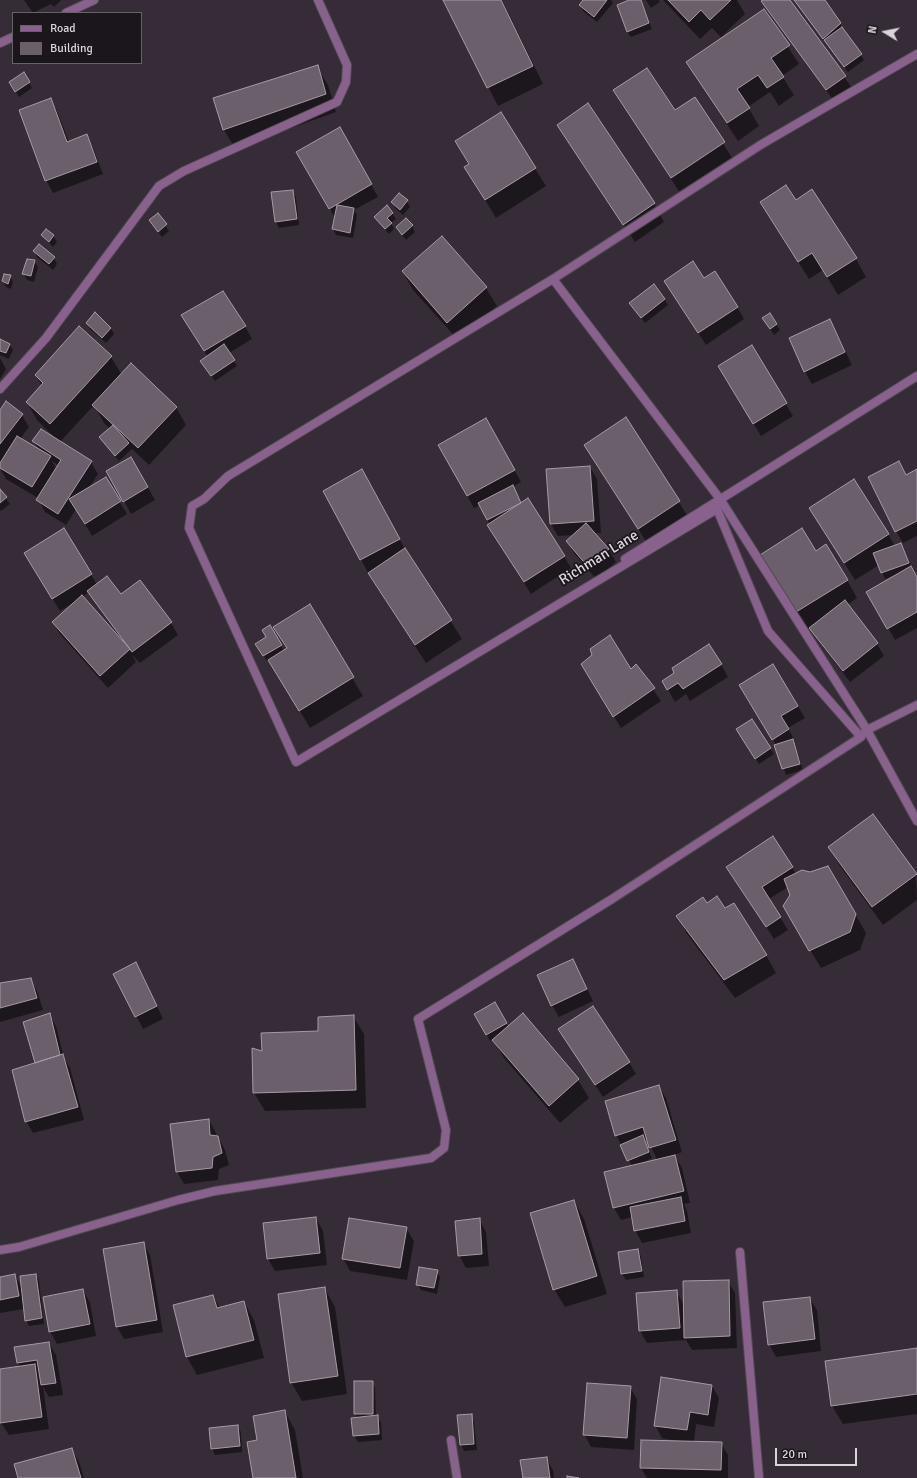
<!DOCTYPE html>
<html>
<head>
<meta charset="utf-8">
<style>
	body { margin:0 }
	#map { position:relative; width:917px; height:1478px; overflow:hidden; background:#362c37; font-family:Signika,sans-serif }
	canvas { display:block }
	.legend { position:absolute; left:12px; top:12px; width:130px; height:52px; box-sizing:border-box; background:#1b161b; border:1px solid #676268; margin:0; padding:5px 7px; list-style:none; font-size:12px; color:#dad3db }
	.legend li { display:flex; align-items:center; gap:8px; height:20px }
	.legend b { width:20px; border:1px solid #676268 }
	.north { position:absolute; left:865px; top:12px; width:40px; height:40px; -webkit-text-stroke:3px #1b161b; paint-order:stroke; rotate:280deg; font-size:11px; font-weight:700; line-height:16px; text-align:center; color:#dad3db }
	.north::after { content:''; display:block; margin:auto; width:14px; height:18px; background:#dad3db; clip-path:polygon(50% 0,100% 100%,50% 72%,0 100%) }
	.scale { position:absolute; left:775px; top:1448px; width:82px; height:18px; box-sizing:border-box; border:2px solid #dad3db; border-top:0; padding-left:5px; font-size:12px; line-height:14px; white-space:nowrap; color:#dad3db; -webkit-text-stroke:3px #1b161b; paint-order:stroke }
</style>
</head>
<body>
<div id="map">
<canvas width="917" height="1478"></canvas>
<ul class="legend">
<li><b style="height:5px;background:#88628c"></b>Road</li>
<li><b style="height:11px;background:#6a5f6b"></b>Building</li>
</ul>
<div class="north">N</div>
<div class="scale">20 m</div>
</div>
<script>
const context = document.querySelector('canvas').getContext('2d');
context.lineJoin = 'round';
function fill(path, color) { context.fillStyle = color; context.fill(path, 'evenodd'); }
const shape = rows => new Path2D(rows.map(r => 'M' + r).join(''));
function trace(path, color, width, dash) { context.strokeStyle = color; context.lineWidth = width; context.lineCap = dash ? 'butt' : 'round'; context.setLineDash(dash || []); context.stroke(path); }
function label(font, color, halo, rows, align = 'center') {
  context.font = font + ' Signika,sans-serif'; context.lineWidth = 3.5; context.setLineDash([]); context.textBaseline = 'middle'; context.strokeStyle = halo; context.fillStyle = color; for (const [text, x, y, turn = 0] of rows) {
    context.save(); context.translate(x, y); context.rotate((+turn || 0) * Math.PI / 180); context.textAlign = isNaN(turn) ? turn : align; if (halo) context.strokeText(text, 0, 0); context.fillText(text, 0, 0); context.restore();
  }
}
fill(shape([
	[24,0,61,0,54,7,51,4,33,13],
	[444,0,502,0,543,84,498,106],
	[584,0,611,0,613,3,597,22,583,11,580,5],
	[632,0,640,0,652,29,631,37,627,32],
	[646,0,658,0,660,2,651,8],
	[663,0,737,0,745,14,721,37,712,28,700,39],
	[763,0,789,0,852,88,834,101,770,14],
	[794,0,824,0,864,60,848,72],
	[764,10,799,64,782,76,794,95,779,106,770,92,748,107,759,126,738,141,687,63],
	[317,67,328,85,336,112,235,148,224,130,215,99],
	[23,73,32,88,19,97,10,82],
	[614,91,675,112,695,99,734,161,682,196],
	[50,99,57,111,69,142,86,136,93,148,103,174,53,193,46,180],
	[501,114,546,186,496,218,476,185,469,165,456,142],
	[558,125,654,204,664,222,635,242],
	[340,128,378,197,354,210,357,215,353,238,336,235,333,229,335,218,298,152],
	[292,191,296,197,299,225,279,228,276,222,272,193],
	[407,201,410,207,403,215,395,208,392,202],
	[392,213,396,219,391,223,394,229,389,234,375,217],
	[158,215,169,231,162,237,150,221],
	[772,220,856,259,866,277,838,295,823,270,809,279],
	[412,226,415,232,406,240,400,233],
	[42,235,53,236,57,242,53,247],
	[442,237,486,288,497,306,458,340,413,290,403,272],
	[34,251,54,258,57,264,53,270,37,257],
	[34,261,38,267,34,282,27,280,24,274],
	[10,276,13,282,11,289,6,287,3,281],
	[704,280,737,307,744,319,706,345,672,293],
	[664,299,668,305,645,323,634,309],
	[770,315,780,330,774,335,767,324],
	[830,320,852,365,812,384,805,372],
	[87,323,111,328,114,334,106,343,90,329],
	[245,326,252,339,229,353,237,366,215,381,205,367,208,357,189,328],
	[0,340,9,344,13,350,9,359,0,355],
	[751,346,793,416,761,436,726,378],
	[111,357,122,375,176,407,186,425,149,465,132,449,119,461,100,438,110,429,104,423,94,405,60,442,91,462,98,474,89,488,105,478,127,514,92,536,76,509,66,525,45,512,38,498,6,479,0,468,0,411,22,415,29,427,20,439,39,450,34,442,59,442,37,420,27,402,42,386,36,375],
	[52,461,59,466,57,469,56,468],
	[0,358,6,369,0,379],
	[626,418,690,520,649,546,585,445],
	[493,431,521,482,513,487,521,504,564,556,571,568,531,594,496,537,480,505,474,508,467,496],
	[131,458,155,500,131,514,108,472],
	[590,467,597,479,601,533,594,533,609,550,616,562,596,579,574,553,567,541,574,535,558,536,551,524,547,470],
	[917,470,917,536,903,543,896,531],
	[372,488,405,549,462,639,426,663,371,578,324,491],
	[0,490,10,504,1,511,0,510],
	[821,526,888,534,895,546,901,544,917,579,917,628,895,640,868,593,896,575,885,579,879,565,855,580],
	[815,552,847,580,857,598,847,605,877,644,884,656,850,682,818,640,810,628,808,630,772,573],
	[32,565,91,574,97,585,171,623,178,635,140,663,132,655,136,662,108,688,60,634,53,622,75,602,60,611],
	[89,592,123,641,122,642,82,597],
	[309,606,363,696,310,728,269,660,267,661,257,644,267,638,270,626,284,651,288,649],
	[721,664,728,677,690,701,686,694,675,702,663,681],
	[636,665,661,701,621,728,590,677,631,671],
	[773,665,805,718,788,728,795,741,794,742,803,770,786,775,776,745,747,697],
	[752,720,774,754,759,764,740,735],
	[829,848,916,875,917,900,883,925,840,866],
	[792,867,796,874,811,873,828,867,866,933,860,950,821,968,784,906,791,895,788,887,769,899,788,930,774,939,735,879],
	[725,910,766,955,776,973,735,998,687,934,677,916],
	[573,960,593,1001,559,1017,552,1005],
	[115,974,143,976,163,1019,143,1029],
	[30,979,37,991,43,1010,0,1022,0,984],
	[494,1003,508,1027,578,1080,589,1098,560,1123,504,1058,493,1039,490,1041,475,1014],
	[49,1014,56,1026,64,1058,70,1068,84,1120,33,1133,26,1121,36,1064],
	[353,1016,364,1034,366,1108,265,1111,254,1093,253,1050,263,1053,319,1032],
	[566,1041,629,1062,636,1074,603,1097],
	[659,1086,666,1098,682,1152,674,1155,682,1168,690,1203,684,1204,687,1211,691,1233,642,1243,635,1230,632,1217,621,1220,614,1208,632,1166,616,1135],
	[648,1140,657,1160,639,1165,652,1158,645,1141],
	[209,1120,216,1133,216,1137,218,1137,225,1150,229,1165,219,1169,218,1180,184,1184,177,1172],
	[574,1201,584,1219,607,1294,565,1307,554,1289],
	[316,1218,323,1231,327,1265,275,1271,268,1259],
	[479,1219,486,1232,489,1266,466,1268,459,1255],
	[406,1228,414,1241,407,1280,350,1271,343,1258],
	[143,1243,150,1255,163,1332,124,1339,117,1327],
	[637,1250,641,1256,644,1277,626,1280,622,1274,619,1253],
	[437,1271,440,1277,437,1294,421,1290,417,1284],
	[36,1275,39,1280,44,1324,29,1326,26,1320,24,1309,0,1313,0,1278,15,1276,22,1288],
	[728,1281,735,1293,737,1348,692,1350,686,1340,647,1343,640,1331,676,1291,684,1305],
	[325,1289,335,1307,347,1394,302,1401,291,1382],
	[83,1290,90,1303,96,1336,57,1344,50,1331],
	[213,1296,220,1308,244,1302,254,1320,264,1358,197,1375,187,1357,174,1306],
	[809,1298,817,1310,821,1351,776,1357,769,1344],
	[49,1343,56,1355,63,1395,49,1397,43,1387,49,1429,9,1435,1,1423,0,1412,0,1370,20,1367,18,1363],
	[917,1349,917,1414,843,1424,832,1406,826,1362],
	[372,1382,375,1388,376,1416,381,1422,382,1440,358,1442,354,1436,353,1418,358,1418,355,1414],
	[712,1386,719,1398,714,1427,696,1424,694,1442,721,1443,728,1455,728,1478,647,1478,641,1468,682,1442,662,1438,655,1425],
	[630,1387,637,1399,634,1450,591,1447,584,1434],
	[285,1412,295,1430,303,1478,254,1478,258,1441],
	[471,1415,474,1421,477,1450,464,1451,461,1445,458,1416],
	[237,1426,241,1432,242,1452,215,1455,212,1449],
	[72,1450,79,1462,84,1478,19,1478],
	[546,1458,553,1470,554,1478,524,1478]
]), '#0007');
const building = shape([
	[443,0,501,0,533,66,487,88,443,0],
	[583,0,607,0,594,17,579,5,583,0],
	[629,0,641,0,649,23,627,32,617,5,629,0],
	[668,0,731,0,710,20,701,10,689,22,668,0],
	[763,0,790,0,846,76,826,90,761,1,763,0],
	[794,0,825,0,841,23,823,39,794,0],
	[764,9,790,45,771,58,784,77,767,88,758,75,737,89,750,108,727,123,686,62,764,9],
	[842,27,862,54,844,67,824,40,842,27],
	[318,65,326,94,223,130,213,98,318,65],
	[647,68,675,110,695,97,725,142,671,178,613,90,647,68],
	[24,72,30,82,15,92,9,82,24,72],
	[51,98,67,142,87,134,97,162,45,181,19,110,51,98],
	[588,103,655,203,623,225,557,125,588,103],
	[501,112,536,168,485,200,464,167,469,164,455,141,501,112],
	[340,127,372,184,329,209,296,152,340,127],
	[786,185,796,200,812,189,857,258,827,277,812,253,798,262,760,202,786,185],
	[293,190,297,219,275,222,271,192,293,190],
	[399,193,408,200,400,210,391,202,399,193],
	[337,205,354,208,350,233,332,229,337,205],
	[387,205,393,213,387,218,392,223,385,229,374,217,387,205],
	[158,213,167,224,158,232,149,220,158,213],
	[406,218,413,225,402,235,396,227,406,218],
	[46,229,54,235,49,242,41,235,46,229],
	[442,236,487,287,447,323,402,271,442,236],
	[39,244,55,257,49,264,33,251,39,244],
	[27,259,35,260,31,276,22,274,27,259],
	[693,261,704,278,715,271,738,307,698,333,664,281,693,261],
	[4,274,11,275,8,284,2,281,4,274],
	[654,284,665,299,641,318,629,303,654,284],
	[223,291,246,326,204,351,181,315,223,291],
	[95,312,111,328,102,338,86,323,95,312],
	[770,313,777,324,770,329,762,318,770,313],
	[830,319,845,352,804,372,789,338,830,319],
	[79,326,112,356,50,424,26,402,43,383,35,375,79,326],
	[0,339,10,344,6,353,0,351,0,339],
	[224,344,235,360,211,376,200,361,224,344],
	[752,345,787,403,753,424,718,366,752,345],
	[131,363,177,407,138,448,92,405,131,363],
	[6,401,23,414,0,444,0,410,6,401],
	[626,417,680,501,638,529,584,445,626,417],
	[486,418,515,470,467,496,438,445,486,418],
	[113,425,129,443,115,456,99,437,113,425],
	[41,429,92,461,58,514,36,500,61,460,32,441,41,429],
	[17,436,51,456,32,487,0,468,0,463,17,436],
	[131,457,148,487,123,502,106,471,131,457],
	[899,461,906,475,917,469,917,521,895,532,868,477,899,461],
	[590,466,594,521,550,524,546,469,590,466],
	[362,469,400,539,360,560,323,491,362,469],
	[106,477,121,501,85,524,69,499,106,477],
	[854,479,889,534,844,563,809,508,854,479],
	[513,485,521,503,487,520,478,503,513,485],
	[0,489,7,497,0,503,0,489],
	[528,498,565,556,524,582,487,525,528,498],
	[586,523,609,549,588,567,566,541,586,523],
	[64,528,92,574,52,599,24,553,64,528],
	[802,528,816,551,826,544,848,580,796,612,760,555,802,528],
	[901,543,909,563,881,573,873,553,901,543],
	[405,548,452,620,415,645,368,573,405,548],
	[911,566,917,577,917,612,887,629,866,592,911,566],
	[107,576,121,594,140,580,172,622,132,652,87,591,107,576],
	[82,595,130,649,100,676,52,622,82,595],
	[845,600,878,643,843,671,809,628,845,600],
	[310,604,354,677,299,711,268,660,287,648,273,627,310,604],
	[270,625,282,645,263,656,255,644,266,637,262,630,270,625],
	[610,635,631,669,636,664,655,688,613,717,581,664,592,655,590,649,610,635],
	[709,644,722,664,683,689,678,683,667,690,662,681,674,673,672,668,709,644],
	[773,664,798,706,781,716,789,729,772,740,739,685,773,664],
	[752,719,771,748,755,759,736,729,752,719],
	[793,739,800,764,782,769,774,745,793,739],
	[873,814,917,874,872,907,828,847,873,814],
	[773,836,793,867,762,887,781,917,766,927,726,867,773,836],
	[828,866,856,914,850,932,809,951,783,906,790,895,784,879,802,870,810,872,828,866],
	[717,896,725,908,734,903,767,955,724,980,676,916,703,897,707,903,717,896],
	[573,959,587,989,551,1006,537,975,573,959],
	[136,962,157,1006,135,1017,113,974,136,962],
	[31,978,37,998,0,1008,0,983,31,978],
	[495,1002,507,1023,486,1035,474,1014,495,1002],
	[593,1006,630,1062,595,1085,558,1029,593,1006],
	[50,1013,60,1055,35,1063,23,1022,50,1013],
	[523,1013,579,1079,549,1106,492,1040,523,1013],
	[354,1015,356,1090,253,1093,252,1048,262,1051,261,1033,318,1031,318,1017,354,1015],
	[63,1054,78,1107,25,1122,12,1070,63,1054],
	[659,1085,676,1140,649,1148,643,1127,615,1136,605,1101,659,1085],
	[209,1119,210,1135,218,1136,222,1153,213,1157,212,1168,176,1172,170,1124,209,1119],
	[643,1135,649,1152,627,1161,620,1145,643,1135],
	[675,1155,684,1191,613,1208,604,1172,675,1155],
	[681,1197,685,1221,634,1231,630,1207,681,1197],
	[574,1200,597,1276,553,1290,530,1213,574,1200],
	[316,1217,320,1253,267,1259,263,1223,316,1217],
	[349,1218,407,1227,400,1268,342,1259,349,1218],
	[480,1218,482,1254,458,1256,455,1221,480,1218],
	[144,1242,157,1320,116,1327,103,1249,144,1242],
	[638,1249,642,1271,621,1274,618,1252,638,1249],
	[419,1267,438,1270,434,1288,416,1285,419,1267],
	[15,1274,19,1296,0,1300,0,1277,15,1274],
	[36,1274,42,1318,25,1321,20,1276,36,1274],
	[729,1280,730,1336,684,1338,683,1281,729,1280],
	[325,1287,338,1376,290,1383,278,1294,325,1287],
	[83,1289,90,1324,49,1332,43,1297,83,1289],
	[677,1290,680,1328,639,1331,636,1293,677,1290],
	[213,1295,217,1308,244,1301,254,1340,186,1357,173,1305,213,1295],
	[810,1297,815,1339,768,1345,763,1302,810,1297],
	[49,1342,56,1383,41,1385,37,1360,17,1363,14,1347,49,1342],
	[917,1348,917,1394,831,1406,825,1361,917,1348],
	[35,1364,42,1417,0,1423,0,1369,35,1364],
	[661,1377,712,1385,708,1415,690,1412,687,1430,654,1426,661,1377],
	[354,1381,373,1381,373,1414,354,1414,354,1381],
	[587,1383,631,1386,627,1438,583,1435,587,1383],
	[285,1410,296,1478,253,1478,247,1442,257,1440,253,1416,285,1410],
	[472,1414,474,1444,460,1445,457,1415,472,1414],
	[378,1415,379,1434,353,1436,351,1418,378,1415],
	[238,1425,240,1446,211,1449,209,1428,238,1425],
	[641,1440,722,1442,721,1470,640,1468,641,1440],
	[72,1448,81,1478,18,1478,14,1464,72,1448],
	[547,1457,550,1478,523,1478,520,1460,547,1457],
	[567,1476,579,1478,567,1478,567,1476]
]);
fill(building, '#6a5f6b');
trace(building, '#a69aa7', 1);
const minor = shape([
	[66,13,94,0],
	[0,43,13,37],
	[553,279,720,499,867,730,917,821],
	[0,389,46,338,159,186,184,171,337,102,346,82,347,65,318,0],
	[625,559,917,376],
	[863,734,867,730,917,705],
	[0,1250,19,1247,178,1200,215,1191,431,1158,444,1148,446,1130,418,1019,612,899,861,737,768,631,717,509,296,762,189,528,192,506,204,499,228,476,553,279,762,144,917,54],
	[740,1252,759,1478],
	[451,1440,457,1478]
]);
trace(minor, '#544a55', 10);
trace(minor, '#88628c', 8);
label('15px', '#dad3db', '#1b161b', [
	["Richman Lane",599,558,-32]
]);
</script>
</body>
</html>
